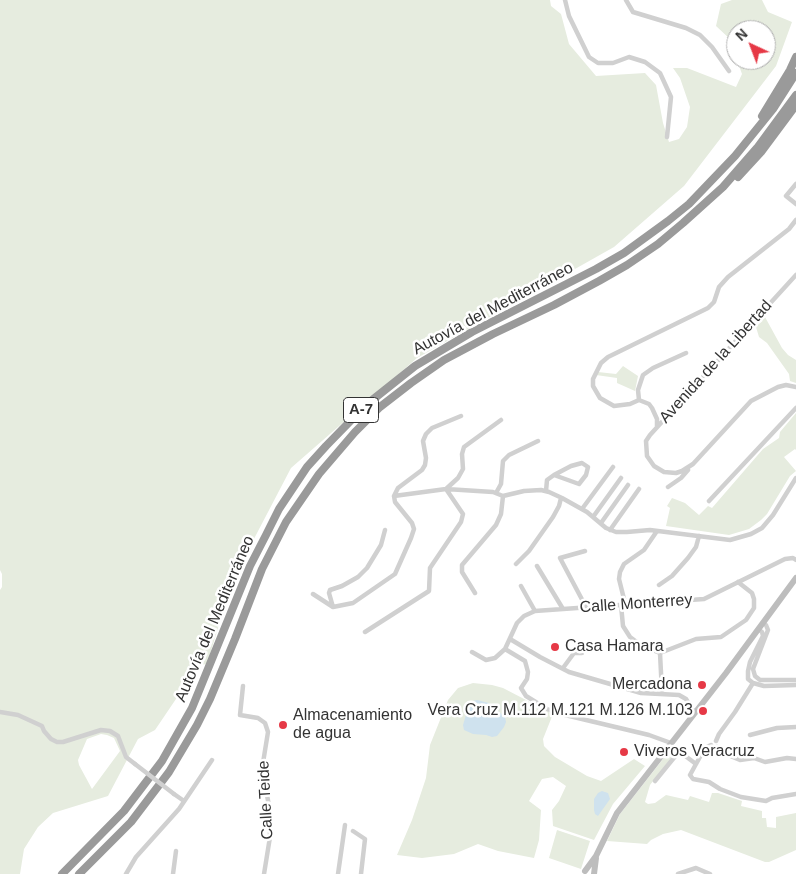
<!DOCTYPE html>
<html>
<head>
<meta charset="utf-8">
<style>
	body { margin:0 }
	#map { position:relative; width:796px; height:874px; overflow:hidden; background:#fff; font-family:Arial,sans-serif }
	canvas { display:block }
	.north { position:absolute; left:726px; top:20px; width:50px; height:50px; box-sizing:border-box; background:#fff; border:1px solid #adadad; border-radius:50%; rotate:317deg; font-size:14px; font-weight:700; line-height:20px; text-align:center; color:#333 }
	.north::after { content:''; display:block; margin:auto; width:18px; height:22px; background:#e63946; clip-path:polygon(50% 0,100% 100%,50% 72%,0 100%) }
</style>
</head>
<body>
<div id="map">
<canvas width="796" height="874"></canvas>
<div class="north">N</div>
</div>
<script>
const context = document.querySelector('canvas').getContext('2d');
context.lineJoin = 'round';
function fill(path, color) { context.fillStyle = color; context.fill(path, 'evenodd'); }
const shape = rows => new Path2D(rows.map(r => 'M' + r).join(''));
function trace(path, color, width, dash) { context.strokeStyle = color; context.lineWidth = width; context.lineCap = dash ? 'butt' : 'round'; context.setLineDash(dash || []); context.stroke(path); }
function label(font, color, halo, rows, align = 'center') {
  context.font = font + ' Arial,sans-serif'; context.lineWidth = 5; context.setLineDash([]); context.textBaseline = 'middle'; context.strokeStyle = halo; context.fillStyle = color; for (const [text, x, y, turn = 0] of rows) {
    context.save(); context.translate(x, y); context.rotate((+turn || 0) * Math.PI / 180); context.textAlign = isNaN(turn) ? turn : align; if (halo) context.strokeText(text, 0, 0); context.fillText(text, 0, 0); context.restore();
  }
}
fill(shape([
	[0,0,550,0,551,6,561,14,569,44,596,76,645,73,656,85,663,123,669,142,679,139,687,127,690,107,680,78,673,68,687,68,736,87,742,74,737,60,766,60,766,30,736,30,736,56,731,40,716,26,721,4,732,0,762,0,768,12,792,22,776,66,684,186,614,247,417,358,291,468,233,579,207,664,199,665,155,730,138,739,108,796,53,813,38,827,24,849,20,874,0,874,0,590,2,587,2,574,0,570],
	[101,734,107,735,114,738,120,751,92,789,79,765,78,760,87,739],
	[765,317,782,348,788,355,796,360,796,383,790,381,789,374,767,343,759,337,756,327],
	[623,366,638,376,635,391,617,383,617,378,596,375,598,372,616,374],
	[796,413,796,450,795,449,784,457,796,471,790,476,767,514,761,520,749,529,729,535,666,526,670,508,667,506,672,498,685,503,699,515,708,506,712,508,763,449,779,438,780,432],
	[473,683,492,685,503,688,553,714,543,739,544,746,555,757,587,776,601,781,634,759,645,766,613,804,594,840,553,826,552,810,559,801,566,786,553,777,542,779,529,801,541,810,539,840,534,858,498,851,478,844,454,854,422,858,397,855,412,820,426,778,430,745,448,700,458,688],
	[674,745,678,749,650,785,645,802,648,804,655,803,666,795,688,800,690,796,709,802,712,793,718,793,742,801,741,806,762,811,762,818,766,818,767,827,776,828,776,817,796,813,796,850,769,862,765,862,681,830,663,834,651,840,647,844,607,841,620,814],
	[557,830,590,841,581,869,549,858]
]), '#e6ecdf');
fill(shape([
	[477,700,489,703,505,717,506,722,504,727,497,736,492,737,486,735,473,734,464,730,463,725,469,705,473,701],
	[602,791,608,793,610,799,598,816,595,814,594,810,594,799,598,793]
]), '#cfe2ee');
trace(shape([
	[565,0,569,16,589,57,598,63,613,63,629,57,645,62,660,73,671,97,667,137],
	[626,0,633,12,686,28,700,35,712,47,729,71],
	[796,184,786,196,796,204],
	[796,275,650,435,646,441,647,456,654,466,664,472,676,473,682,471,693,464,751,401,778,387,786,385,796,387],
	[639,400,630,404,614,406,600,398,593,386,593,379,601,363,608,357,708,308,714,302,719,287,728,277,789,229,796,220],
	[639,400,638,390,643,375,653,368,686,353],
	[639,400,649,404,652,408,657,419,657,426],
	[668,487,681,478,688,470],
	[546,491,547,480,554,475,571,466,582,463,588,467,586,475,579,484,554,475],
	[496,493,501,484,503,461,509,455,538,441],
	[394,496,446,489,493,492,503,496,524,491,541,490,549,492,562,498,587,512,606,528,616,532,627,532,650,530,730,540,751,534,762,528,773,515,796,478],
	[394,496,398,488,422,470,425,465,426,458,423,441,426,434,432,428,461,416],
	[709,501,796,408],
	[582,509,613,467],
	[593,517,621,478],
	[601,523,628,485],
	[610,530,639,489],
	[657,531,644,550,624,564,620,572,619,579,624,599,621,605,623,626,630,637,642,646,660,653,662,693],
	[585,551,560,558,586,607],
	[516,564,529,551,553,517,559,506,561,498],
	[537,566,563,609],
	[659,585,672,576,688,558,696,547,699,536],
	[521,586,535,611],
	[475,593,462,572,462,565,496,525,501,514,503,496],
	[313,594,333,607],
	[333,607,353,603,395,574,411,538,414,529,412,523,395,502,394,496],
	[333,607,329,593,330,590,342,586,358,577,367,568,381,545,385,530],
	[763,623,766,625,768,630,753,669,755,676,760,680,796,680],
	[758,629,762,632,763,636,750,662,748,671,748,679,753,683,764,686,796,685],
	[365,632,429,591,430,568,461,522,463,514,446,489,458,478,463,469,462,454,464,447,501,420],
	[510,639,540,657,569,672,641,693,679,695,686,699,694,712],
	[472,652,486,660,495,658,505,649],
	[660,653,696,639,721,637,746,620,754,608,754,599,752,593,738,582],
	[563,668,574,653,582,653],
	[243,686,240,715,258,718,265,723,268,732,262,769,270,811,270,837,264,874],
	[0,712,18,715,42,726,44,731,51,739,57,742,63,742,101,730,110,731,118,736,126,757,135,764],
	[750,735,777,728,796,727],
	[716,741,719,734,735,712,753,683],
	[671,743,649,735,561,714,547,709,526,696,521,688,527,679,528,672,525,661,505,649,517,623,524,616,535,611,704,599,785,559,793,558,796,560],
	[711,745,705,748,696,764,690,775,693,779,709,782,720,789,741,797,766,801,772,798,796,794],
	[717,747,728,755,740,760,754,758,765,762,787,758,796,759],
	[655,781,677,754,684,755,696,764],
	[174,794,184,801],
	[353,831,365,839,361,874],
	[126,874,136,857,179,809,212,760],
	[173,874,176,851],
	[338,874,345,825],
	[678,874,696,868,710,874]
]), '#d0d0d0', 4.5);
trace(shape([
	[585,871,596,856,617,813,726,673,796,578],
	[594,874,596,858]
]), '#bdbdbd', 6);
trace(shape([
	[762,116,790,70,796,57],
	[738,177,761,152,796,105],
	[62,874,124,811,162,761,192,708,250,566,266,535,279,509,307,467,326,446,366,405,415,366,472,332,596,269,624,253,668,221,689,204,735,156,773,109,796,73],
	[79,874,131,822,169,772,197,725,210,699,235,639,262,569,286,522,319,474,355,432,380,407,411,383,444,360,493,334,554,305,599,281,627,265,658,244,683,223,723,187,757,148,796,95]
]), '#9a9a9a', 8);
trace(shape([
	[135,764,174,794]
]), '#d0d0d0', 4.5);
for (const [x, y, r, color] of [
	[555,647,5,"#e63946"],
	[702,685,5,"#e63946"],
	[703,711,5,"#e63946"],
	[283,725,5,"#e63946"],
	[624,752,5,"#e63946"]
]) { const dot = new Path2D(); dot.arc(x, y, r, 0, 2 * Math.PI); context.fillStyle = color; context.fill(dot); trace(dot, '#fff', 2); }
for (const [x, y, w] of [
	[361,410,35]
]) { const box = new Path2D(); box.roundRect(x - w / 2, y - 12.5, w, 25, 4); context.fillStyle = '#fff'; context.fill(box); trace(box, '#333', 1); }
label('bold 15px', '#333', null, [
	["A-7",361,410]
]);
label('16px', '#333', '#fff', [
	["Autovía del Mediterráneo",493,309,-28],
	["Avenida de la Libertad",716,362,-48],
	["Calle Monterrey",636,604,-4],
	["Autovía del Mediterráneo",215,619,-67],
	["Calle Teide",266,800,-93]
]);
label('16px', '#333', '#fff', [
	["Casa Hamara",565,647],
	["Mercadona",692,685,"right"],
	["Vera Cruz M.112 M.121 M.126 M.103",693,711,"right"],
	["Almacenamiento",293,716],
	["de agua",293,734],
	["Viveros Veracruz",634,752]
], 'left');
</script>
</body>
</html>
